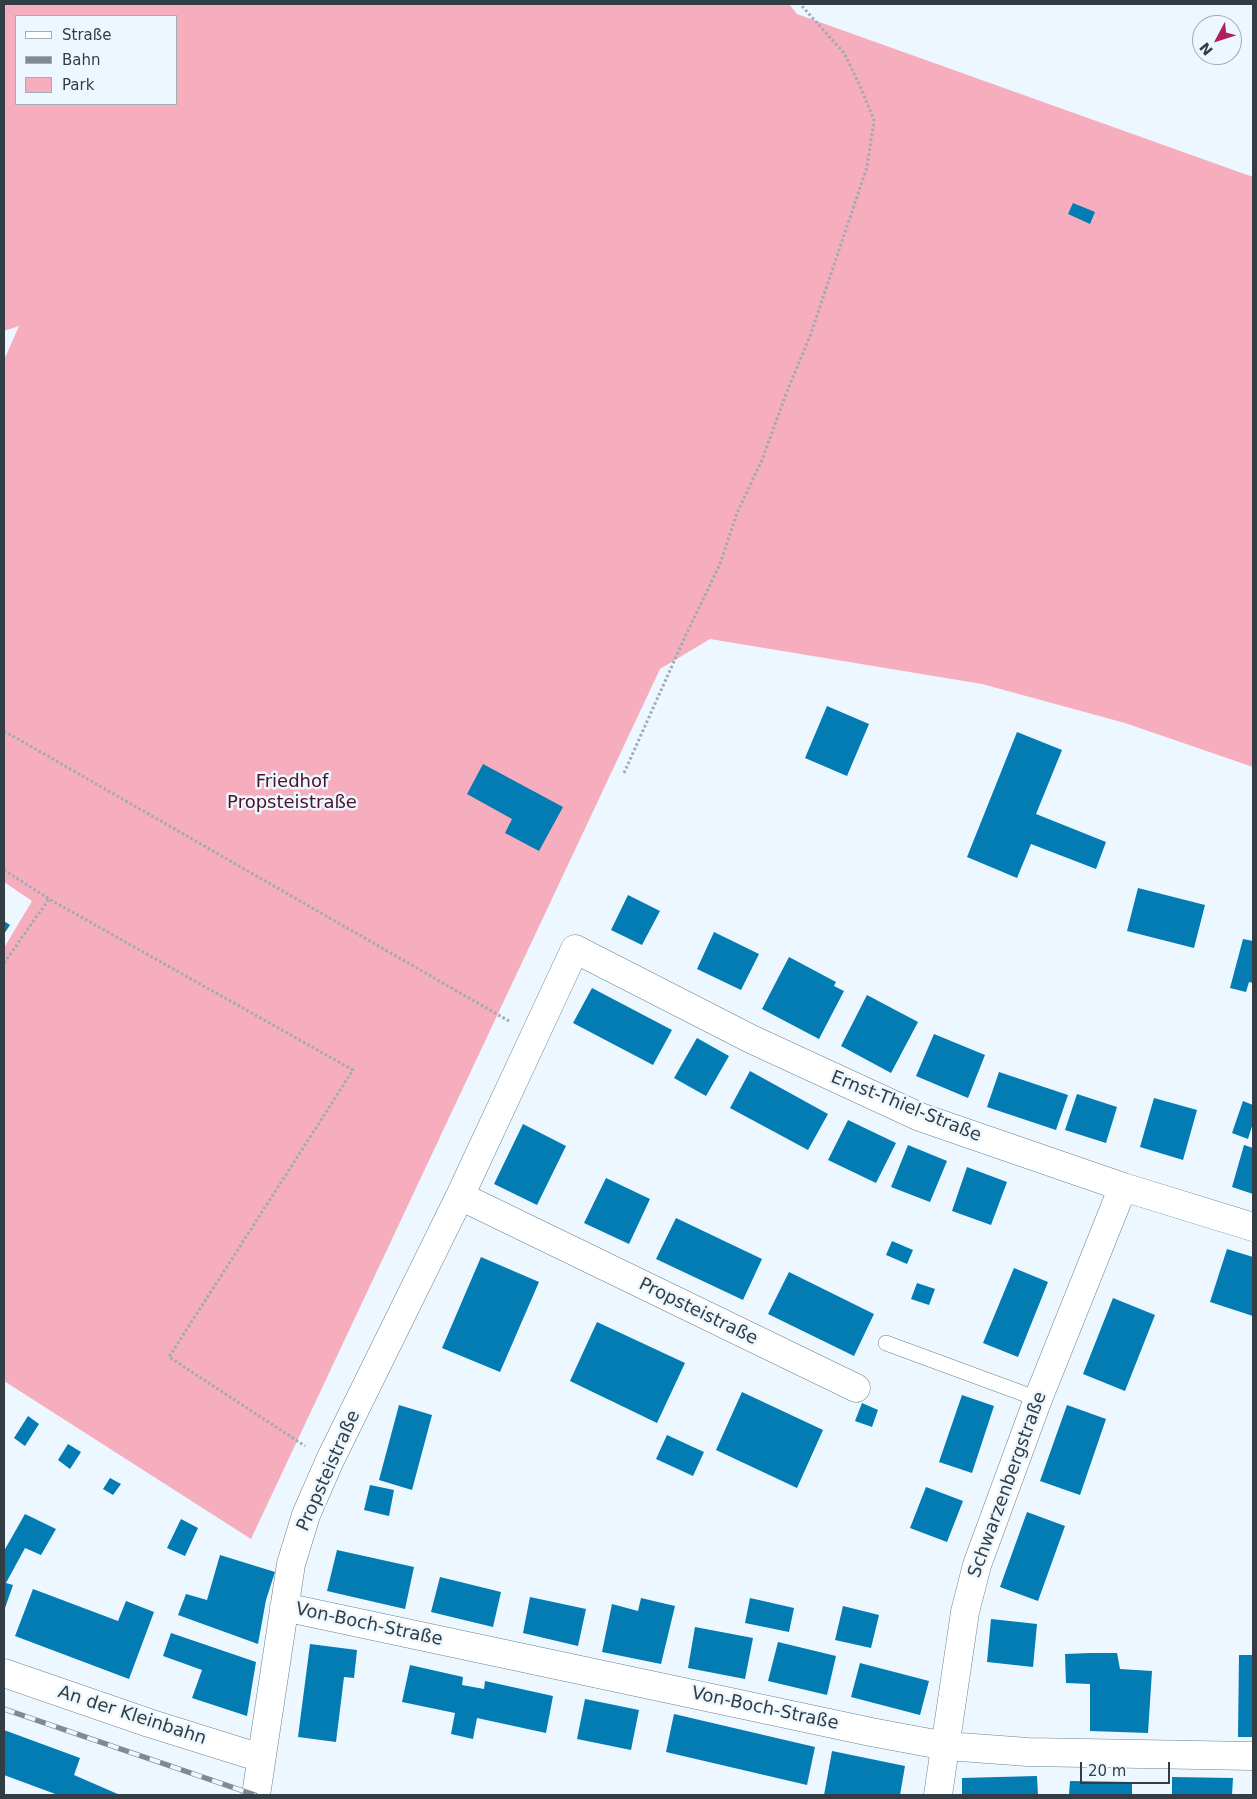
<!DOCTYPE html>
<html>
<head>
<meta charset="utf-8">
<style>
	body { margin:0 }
	#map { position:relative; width:1257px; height:1799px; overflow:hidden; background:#edf7ff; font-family:"DejaVu Sans",sans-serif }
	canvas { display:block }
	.frame { position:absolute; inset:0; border:5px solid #323d44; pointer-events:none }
	.legend { position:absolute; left:15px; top:15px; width:162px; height:90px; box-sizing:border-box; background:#edf7ff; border:1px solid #a2adb4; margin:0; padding:6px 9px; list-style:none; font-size:15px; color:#323d44 }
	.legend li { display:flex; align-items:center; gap:10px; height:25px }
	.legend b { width:25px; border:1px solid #a2adb4 }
	.north { position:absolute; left:1192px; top:15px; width:50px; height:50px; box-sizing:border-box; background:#edf7ff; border:1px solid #a2adb4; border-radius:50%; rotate:230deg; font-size:14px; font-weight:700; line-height:20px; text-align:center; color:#323d44 }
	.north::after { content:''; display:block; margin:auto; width:18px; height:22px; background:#b02159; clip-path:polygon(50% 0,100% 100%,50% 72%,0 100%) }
	.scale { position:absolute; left:1080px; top:1762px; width:90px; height:22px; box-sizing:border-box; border:2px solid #323d44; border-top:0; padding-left:6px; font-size:15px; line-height:18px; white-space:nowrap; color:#323d44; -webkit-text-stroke:4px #edf7ff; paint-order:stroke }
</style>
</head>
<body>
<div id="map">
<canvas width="1257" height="1799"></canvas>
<div class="frame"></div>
<ul class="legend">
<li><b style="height:6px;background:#fff"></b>Straße</li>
<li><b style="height:6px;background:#808a92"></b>Bahn</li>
<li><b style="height:14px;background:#f6aebf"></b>Park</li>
</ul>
<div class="north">N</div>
<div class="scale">20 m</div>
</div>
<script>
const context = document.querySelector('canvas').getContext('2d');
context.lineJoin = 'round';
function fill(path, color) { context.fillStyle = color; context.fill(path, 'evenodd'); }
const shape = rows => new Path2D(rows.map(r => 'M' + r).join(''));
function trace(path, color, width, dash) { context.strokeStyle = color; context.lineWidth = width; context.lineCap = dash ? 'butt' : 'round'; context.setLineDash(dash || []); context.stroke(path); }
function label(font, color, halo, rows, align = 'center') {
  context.font = font + ' "DejaVu Sans",sans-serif'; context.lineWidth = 5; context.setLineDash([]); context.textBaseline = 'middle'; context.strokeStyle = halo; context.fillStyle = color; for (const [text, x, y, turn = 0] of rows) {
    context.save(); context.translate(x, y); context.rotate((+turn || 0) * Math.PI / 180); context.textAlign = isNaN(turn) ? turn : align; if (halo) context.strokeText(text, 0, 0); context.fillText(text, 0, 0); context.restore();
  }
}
fill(shape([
	[4,4,789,4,797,14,1253,177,1253,767,1125,723,982,684,710,639,660,669,251,1539,4,1381,4,948,32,901,4,882,4,360,19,326,4,331],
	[16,16,176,16,176,104,16,104]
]), '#f6aebf');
fill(shape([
	[1073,203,1095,212,1090,224,1068,214],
	[827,706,869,724,847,776,805,758],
	[1017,732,1062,750,1036,814,1106,842,1096,869,1031,844,1017,878,967,857],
	[483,764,563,807,539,851,505,833,512,819,467,794],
	[1138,888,1205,905,1194,948,1127,931],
	[628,895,660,911,642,945,611,930],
	[4,921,10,925,4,934],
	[714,932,759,954,741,990,697,969],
	[1243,939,1253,941,1253,983,1249,982,1246,992,1230,988],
	[789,957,836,982,834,986,844,991,819,1039,762,1009],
	[592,988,672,1030,653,1065,573,1023],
	[867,995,918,1022,891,1073,841,1046],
	[934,1034,985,1055,968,1098,916,1076],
	[697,1038,729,1056,706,1096,674,1078],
	[750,1071,828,1114,808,1150,730,1108],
	[999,1072,1068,1095,1056,1130,987,1107],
	[1077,1094,1117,1107,1106,1143,1065,1130],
	[1154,1098,1197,1110,1183,1160,1140,1147],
	[1243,1101,1253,1105,1253,1123,1248,1139,1232,1133],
	[848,1120,896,1143,876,1183,828,1160],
	[523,1124,566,1146,537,1205,494,1184],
	[908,1145,947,1161,930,1202,891,1187],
	[1244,1145,1253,1148,1253,1194,1232,1187],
	[967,1167,1007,1182,991,1225,952,1211],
	[606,1178,650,1199,629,1244,584,1223],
	[676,1218,762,1259,743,1300,656,1259],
	[892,1241,913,1250,907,1264,886,1255],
	[1227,1249,1253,1257,1253,1316,1210,1302],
	[481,1257,539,1282,500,1372,442,1348],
	[1014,1268,1048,1282,1018,1357,983,1343],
	[789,1272,874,1314,854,1356,768,1314],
	[917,1283,935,1289,929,1305,911,1299],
	[1113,1298,1155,1315,1125,1391,1083,1374],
	[597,1322,685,1363,657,1423,570,1381],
	[742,1392,823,1430,797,1488,716,1450],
	[962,1395,994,1406,972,1473,939,1462],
	[862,1403,878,1410,872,1427,855,1421],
	[399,1405,432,1415,412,1490,379,1480],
	[1067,1405,1106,1419,1080,1495,1040,1481],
	[28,1416,39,1424,25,1446,14,1438],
	[667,1435,704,1452,693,1476,656,1459],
	[68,1444,81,1452,70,1469,58,1460],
	[110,1478,121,1484,113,1495,103,1489],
	[370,1485,394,1490,389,1516,364,1510],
	[926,1487,963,1501,947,1542,910,1528],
	[1027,1512,1065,1526,1038,1601,1000,1587],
	[25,1514,56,1529,41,1555,25,1548,6,1583,13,1585,4,1611,4,1551],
	[181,1519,198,1528,185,1556,167,1548],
	[337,1550,414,1567,405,1609,327,1591],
	[220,1555,275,1572,266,1600,258,1644,178,1615,186,1594,207,1600],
	[440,1577,501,1592,493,1627,431,1612],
	[33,1589,118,1621,126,1601,154,1612,129,1679,15,1636],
	[530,1597,586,1609,578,1646,523,1633],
	[641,1598,675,1606,661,1664,602,1652,612,1604,638,1611],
	[750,1598,794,1608,789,1632,745,1623],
	[843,1606,879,1615,871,1648,835,1640],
	[991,1619,1037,1624,1033,1667,987,1662],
	[695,1627,753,1638,745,1679,688,1668],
	[171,1633,256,1662,247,1716,192,1698,202,1670,163,1656],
	[778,1642,836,1656,827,1695,768,1681],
	[310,1644,357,1650,354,1678,344,1677,336,1742,298,1737],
	[1091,1653,1117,1653,1120,1669,1152,1671,1148,1733,1090,1731,1090,1684,1066,1683,1065,1654],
	[1239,1655,1253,1655,1253,1737,1238,1737],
	[860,1663,929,1681,920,1715,851,1697],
	[410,1665,463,1677,462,1685,484,1689,485,1681,553,1696,546,1733,477,1718,473,1739,451,1734,455,1713,402,1702],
	[585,1699,639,1710,631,1750,577,1739],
	[674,1714,815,1747,807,1785,666,1752],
	[4,1730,80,1758,74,1775,120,1795,70,1795,67,1794,67,1795,58,1795,4,1775],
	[832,1751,905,1766,900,1795,852,1795,844,1794,843,1795,824,1795],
	[1037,1776,1038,1795,962,1795,962,1778],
	[1172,1777,1233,1778,1232,1795,1172,1795],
	[1070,1781,1132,1782,1132,1795,1069,1795]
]), '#037bb3');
const service = shape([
	[886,1343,1038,1399]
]);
const minor = shape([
	[460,1196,856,1388],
	[284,1607,871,1732,946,1746,1028,1752,1253,1756],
	[4,1673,149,1723,261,1758],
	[256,1795,291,1564,306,1515,330,1460,460,1196,575,949,751,1039,920,1117,1123,1187,1253,1227],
	[938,1795,965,1612,977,1565,1038,1399,1123,1187]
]);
trace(service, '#6a8292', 16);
trace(minor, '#6a8292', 29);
trace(shape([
	[4,731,509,1021],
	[624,773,684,639,720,564,737,513,762,460,786,394,810,336,867,167,874,120,860,86,844,53,800,4],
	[4,870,49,899,353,1070,169,1357,305,1446],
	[4,963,49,899]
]), '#9faab1', 3, [2.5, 2.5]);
trace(service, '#fff', 15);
trace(minor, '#fff', 28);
const rail = shape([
	[4,1709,255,1795]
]);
trace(rail, '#808a92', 5.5);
trace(rail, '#edf7ff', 4, [11]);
label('18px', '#4e1026', '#edf7ff', [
	["Friedhof",292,782],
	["Propsteistraße",292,803]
]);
label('18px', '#323d44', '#edf7ff', [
	["Ernst-Thiel-Straße",906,1107,22],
	["Propsteistraße",698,1312,26],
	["Propsteistraße",329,1471,-66],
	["Schwarzenbergstraße",1008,1485,-70],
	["Von-Boch-Straße",369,1625,12],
	["Von-Boch-Straße",765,1709,12],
	["An der Kleinbahn",132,1716,18]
]);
</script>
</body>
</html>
